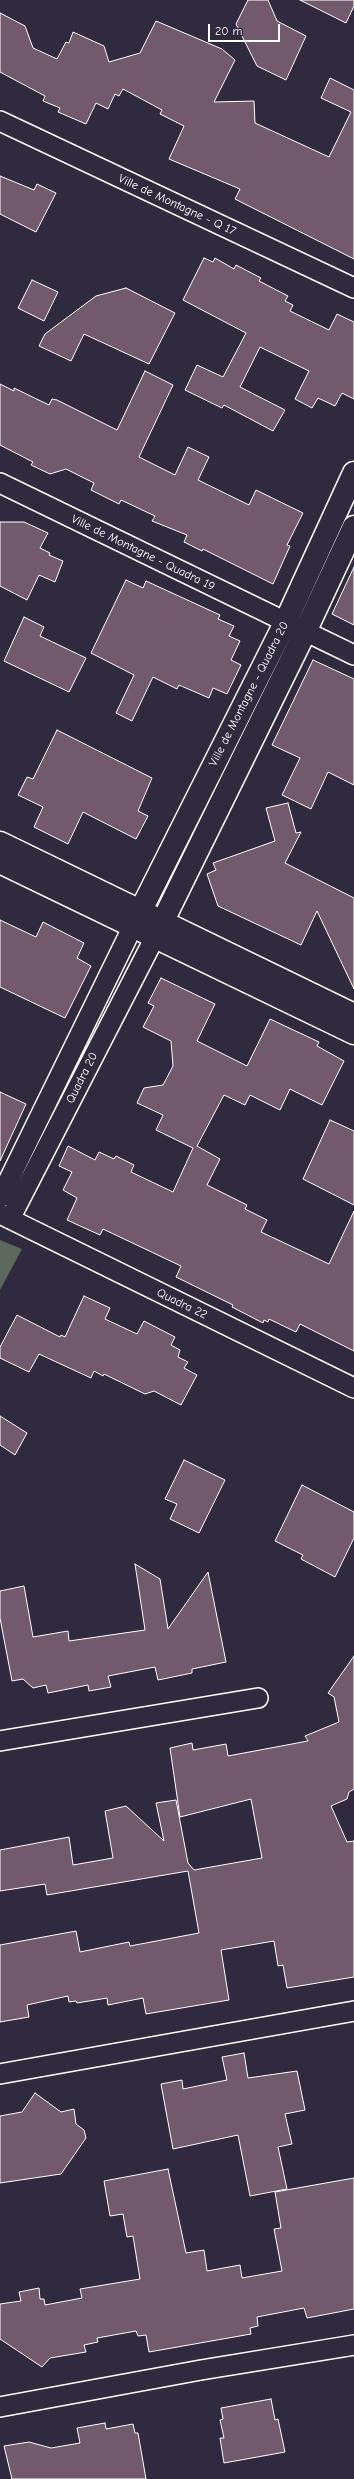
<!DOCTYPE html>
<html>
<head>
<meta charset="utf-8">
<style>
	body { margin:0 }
	#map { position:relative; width:354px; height:2479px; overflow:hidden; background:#2f2a3d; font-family:"Comic Neue",sans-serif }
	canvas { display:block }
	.scale { position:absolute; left:208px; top:24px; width:72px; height:18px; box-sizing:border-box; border:2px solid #fff; border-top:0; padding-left:5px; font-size:12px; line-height:14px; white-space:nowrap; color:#fff; -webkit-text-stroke:3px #2f2a3d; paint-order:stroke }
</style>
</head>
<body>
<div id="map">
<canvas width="354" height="2479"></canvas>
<div class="scale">20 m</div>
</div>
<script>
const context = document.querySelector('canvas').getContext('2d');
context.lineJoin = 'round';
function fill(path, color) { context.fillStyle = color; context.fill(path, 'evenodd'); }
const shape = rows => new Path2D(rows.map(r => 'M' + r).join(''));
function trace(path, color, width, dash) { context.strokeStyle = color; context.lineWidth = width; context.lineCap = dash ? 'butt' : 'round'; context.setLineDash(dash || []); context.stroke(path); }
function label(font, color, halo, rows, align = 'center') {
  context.font = font + ' "Comic Neue",sans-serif'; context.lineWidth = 3.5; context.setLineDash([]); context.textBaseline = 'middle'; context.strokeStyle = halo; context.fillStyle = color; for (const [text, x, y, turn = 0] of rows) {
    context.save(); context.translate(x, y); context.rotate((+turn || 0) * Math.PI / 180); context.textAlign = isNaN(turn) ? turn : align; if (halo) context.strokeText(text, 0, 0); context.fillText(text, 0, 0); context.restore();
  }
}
fill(shape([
	[0,1240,22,1249,0,1290]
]), '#5e675b');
const building = shape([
	[248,0,268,0,277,21,306,36,286,80,257,66,236,24,248,0],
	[300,0,354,0,354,6,346,23,300,0],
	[0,13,25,26,33,48,57,59,66,42,69,43,73,32,104,46,109,62,140,53,156,21,222,49,235,60,214,102,254,101,255,123,329,157,351,112,321,98,330,78,354,90,354,259,235,199,240,189,169,159,184,126,160,114,162,110,123,89,119,96,115,94,108,109,96,103,86,124,58,112,60,108,43,101,45,96,0,72,0,13],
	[0,176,34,190,37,184,56,193,36,232,0,214,0,176],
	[204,258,213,262,215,258,234,269,236,265,261,278,259,281,288,296,285,301,293,305,290,311,329,330,337,314,354,322,354,399,342,393,335,406,318,398,312,408,295,399,309,371,260,347,240,387,285,410,273,431,224,405,222,408,185,390,197,365,223,377,246,333,183,300,204,258],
	[32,280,58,292,44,321,18,308,32,280],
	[126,288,175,313,149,364,84,334,71,361,39,346,45,334,96,296,126,288],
	[145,371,173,385,139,457,175,475,188,447,209,457,198,480,249,505,256,490,303,513,287,545,290,546,273,584,203,549,202,551,184,542,187,535,152,521,155,516,121,500,119,504,91,490,94,483,66,469,50,474,31,465,33,462,0,445,0,384,14,391,14,388,49,405,52,399,57,400,117,430,145,371],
	[0,522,24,522,48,533,40,548,50,553,49,555,63,561,55,582,39,575,27,600,0,586,0,522],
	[354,567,354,625,332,614,354,567],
	[126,580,143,588,146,581,220,615,218,619,234,626,229,636,240,641,231,660,241,665,227,694,213,688,209,698,179,685,177,689,153,677,132,721,116,713,134,675,91,653,126,580],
	[24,617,44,627,40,636,86,658,69,692,4,661,24,617],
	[313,660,354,679,354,785,328,772,311,809,282,795,300,758,272,745,313,660],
	[57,730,152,778,138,811,148,816,136,839,83,812,68,844,34,827,43,807,18,795,27,777,33,779,57,730],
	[288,803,296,833,301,832,285,863,354,898,354,989,317,911,301,945,218,906,207,874,216,870,213,863,275,841,266,808,288,803],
	[0,920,36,937,43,922,84,943,77,958,91,966,65,1018,0,987,0,920],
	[161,978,215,1004,197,1041,247,1066,270,1019,319,1042,317,1046,344,1061,322,1105,290,1089,280,1110,250,1095,245,1105,224,1095,197,1146,220,1159,207,1185,247,1205,245,1209,267,1220,261,1232,329,1264,354,1211,354,1351,300,1324,296,1332,269,1319,268,1322,264,1320,263,1323,232,1307,233,1305,176,1277,181,1266,103,1229,100,1235,67,1220,77,1198,63,1190,72,1172,59,1166,68,1146,95,1160,99,1152,114,1159,116,1156,134,1165,131,1172,173,1192,193,1148,156,1130,163,1115,137,1103,144,1088,163,1085,173,1066,171,1041,143,1027,154,1006,148,1003,161,978],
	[0,1092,26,1104,0,1161,0,1092],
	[330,1120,354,1131,354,1205,303,1179,330,1120],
	[84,1296,110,1308,105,1319,137,1334,144,1321,175,1337,171,1345,180,1350,178,1357,188,1362,184,1368,197,1375,181,1405,154,1391,145,1394,104,1374,103,1376,94,1371,91,1378,39,1354,29,1372,0,1358,0,1347,17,1315,60,1337,61,1335,65,1337,84,1296],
	[0,1416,27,1433,15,1455,0,1445,0,1416],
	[184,1460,225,1480,199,1533,170,1519,177,1504,165,1499,184,1460],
	[302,1485,354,1512,354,1538,335,1577,301,1559,303,1555,275,1541,302,1485],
	[135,1564,160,1579,168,1629,208,1572,226,1662,192,1669,192,1673,158,1680,155,1667,108,1676,111,1687,89,1691,88,1685,48,1693,46,1685,33,1688,23,1679,12,1681,0,1618,0,1591,24,1586,33,1637,68,1631,69,1641,145,1630,135,1564],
	[354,1656,354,1789,349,1792,347,1799,331,1806,347,1842,354,1841,354,1977,287,1988,283,1965,278,1966,274,1941,221,1950,229,2000,146,2014,143,1998,108,2005,107,1998,77,2003,76,2001,69,2002,68,1996,27,2005,29,2017,0,2022,0,1945,76,1931,80,1952,129,1942,130,1946,199,1933,188,1871,47,1895,45,1884,0,1891,0,1850,69,1837,73,1865,113,1858,105,1811,126,1806,164,1841,156,1803,176,1800,188,1863,194,1870,262,1858,251,1799,180,1817,170,1748,192,1743,193,1750,226,1744,228,1756,308,1741,305,1736,339,1722,334,1697,328,1693,354,1656],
	[244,2053,248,2078,297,2071,305,2110,285,2114,292,2144,278,2147,287,2189,250,2196,238,2135,173,2149,161,2084,182,2080,183,2089,227,2080,222,2057,244,2053],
	[35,2093,61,2112,74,2109,76,2124,84,2130,86,2138,61,2174,0,2183,0,2116,22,2112,35,2093],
	[168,2169,186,2253,204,2250,207,2271,240,2265,242,2278,282,2271,274,2229,281,2228,275,2192,354,2178,354,2309,307,2318,304,2308,257,2317,258,2326,250,2328,251,2334,149,2352,146,2335,138,2336,136,2331,97,2338,98,2342,84,2345,86,2352,50,2358,42,2367,0,2339,0,2304,21,2301,19,2292,39,2288,40,2299,44,2299,45,2305,82,2298,80,2289,140,2279,133,2236,127,2237,123,2214,110,2216,104,2181,168,2169],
	[271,2399,275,2420,278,2419,285,2452,224,2463,220,2438,224,2438,220,2420,223,2419,221,2408,271,2399],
	[105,2423,106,2429,133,2424,135,2433,138,2433,146,2479,12,2479,4,2446,29,2442,51,2448,80,2443,77,2428,105,2423]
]);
fill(building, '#725a6d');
trace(building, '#fff', 1);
const street = shape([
	[0,121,354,288],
	[0,483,354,655],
	[0,1198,133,926],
	[0,1214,354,1388],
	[10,1219,155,937],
	[0,1741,258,1698],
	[0,2074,354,2011],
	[0,2407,201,2370,354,2345]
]);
const secondary = shape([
	[0,843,354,1015],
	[0,862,354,1033],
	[133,926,285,623,354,473],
	[155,937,305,632,354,527]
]);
trace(street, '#fff', 22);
trace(secondary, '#fff', 25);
trace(street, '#2f2a3d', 19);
trace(secondary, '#2f2a3d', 22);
label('12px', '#fff', '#2f2a3d', [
	["Ville de Montagne - Q 17",177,205,25],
	["Ville de Montagne - Quadra 19",143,553,26],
	["Ville de Montagne - Quadra 20",249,694,-63],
	["Quadra 20",82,1078,-63],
	["Quadra 22",182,1304,26]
]);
</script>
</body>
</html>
